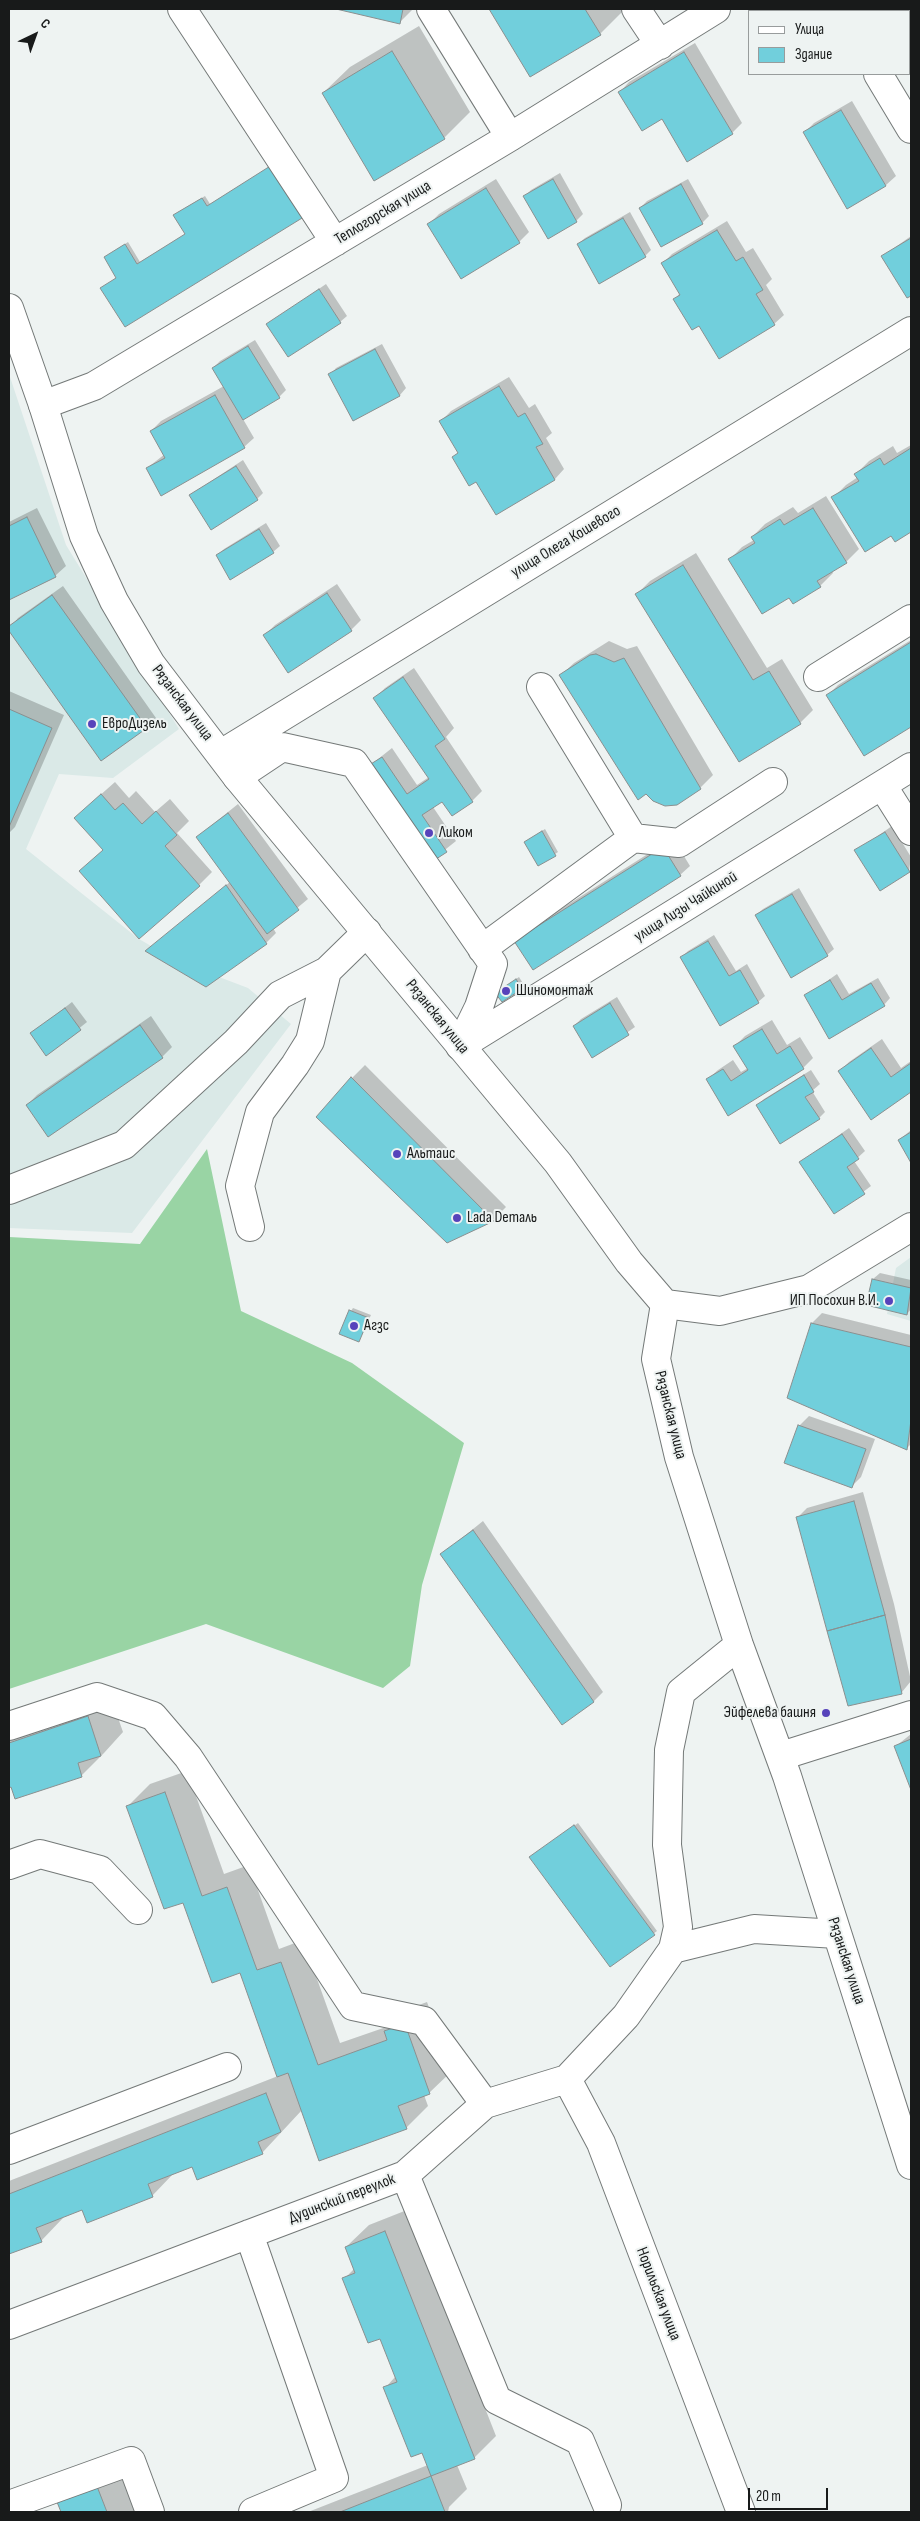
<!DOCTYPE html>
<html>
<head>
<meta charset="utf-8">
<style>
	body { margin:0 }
	#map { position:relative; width:920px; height:2521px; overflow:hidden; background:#eef3f2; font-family:"Sofia Sans Condensed",sans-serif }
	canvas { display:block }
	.frame { position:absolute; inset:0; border:10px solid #181a1a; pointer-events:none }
	.legend { position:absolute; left:748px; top:10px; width:162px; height:65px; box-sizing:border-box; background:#eef3f2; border:1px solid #989c9c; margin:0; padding:6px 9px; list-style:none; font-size:15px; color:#181a1a }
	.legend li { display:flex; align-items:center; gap:10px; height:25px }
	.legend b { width:25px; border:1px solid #989c9c }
	.north { position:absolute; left:10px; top:10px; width:50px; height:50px; -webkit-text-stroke:4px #eef3f2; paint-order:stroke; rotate:42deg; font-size:14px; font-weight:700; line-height:20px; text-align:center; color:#181a1a }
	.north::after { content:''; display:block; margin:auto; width:18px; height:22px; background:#181a1a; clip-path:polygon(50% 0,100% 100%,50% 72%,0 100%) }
	.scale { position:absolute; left:748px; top:2488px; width:80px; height:22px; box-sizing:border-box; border:2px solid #181a1a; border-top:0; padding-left:6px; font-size:15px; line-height:18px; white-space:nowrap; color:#181a1a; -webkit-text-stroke:4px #eef3f2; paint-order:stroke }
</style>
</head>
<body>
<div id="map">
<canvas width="920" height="2521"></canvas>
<div class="frame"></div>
<ul class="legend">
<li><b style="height:6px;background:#fff"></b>Улица</li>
<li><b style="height:14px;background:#71cfdc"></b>Здание</li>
</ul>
<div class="north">С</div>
<div class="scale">20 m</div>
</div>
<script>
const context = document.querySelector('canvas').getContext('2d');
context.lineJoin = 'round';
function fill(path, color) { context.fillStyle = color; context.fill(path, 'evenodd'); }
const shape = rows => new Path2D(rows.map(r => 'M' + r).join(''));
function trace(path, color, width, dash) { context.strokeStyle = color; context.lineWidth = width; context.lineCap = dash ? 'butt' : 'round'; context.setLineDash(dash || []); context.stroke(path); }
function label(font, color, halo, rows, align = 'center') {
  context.font = font + ' "Sofia Sans Condensed",sans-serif'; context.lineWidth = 4; context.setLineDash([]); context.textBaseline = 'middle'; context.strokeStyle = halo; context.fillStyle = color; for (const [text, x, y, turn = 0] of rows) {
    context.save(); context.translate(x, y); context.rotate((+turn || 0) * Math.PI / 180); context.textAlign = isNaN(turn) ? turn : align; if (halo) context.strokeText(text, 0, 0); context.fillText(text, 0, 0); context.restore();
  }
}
fill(shape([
	[9,374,66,545,179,729,113,778,59,774,26,849,139,939,177,961,248,988,291,1024,132,1233,9,1228],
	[911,1257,911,1321,887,1314,896,1268]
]), '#dae9e7');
fill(shape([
	[207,1149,241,1311,352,1363,464,1443,422,1585,410,1666,383,1688,206,1624,9,1689,9,1237,140,1244]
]), '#99d4a4');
fill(shape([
	[342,9,413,9,399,23],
	[491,9,625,9,600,34,530,76],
	[419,26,470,112,444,138,323,93,350,67],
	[695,43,742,123,732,133,620,92,629,82],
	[852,101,896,176,886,185,804,133,814,123],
	[279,161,310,211,102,288,117,277,108,255,128,242,140,262,186,234,178,212,205,196,210,204],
	[560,173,583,214,576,221,525,196,531,190],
	[496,179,529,232,519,242,429,224,439,214],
	[688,179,709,216,702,223,640,208,647,201],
	[630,212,651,250,645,256,578,244,585,238],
	[727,221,746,252,753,248,772,279,766,285,784,315,774,324,699,325,675,299,680,293,662,264,672,254],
	[911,236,911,295,908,297,883,256],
	[326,284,347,316,340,322,268,324],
	[255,340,286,390,279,397,243,419,254,438,244,447,147,468,165,454,151,431,161,421,224,386,213,368,220,361],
	[382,344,406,388,400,395,354,419,330,375,336,368],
	[509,377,529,408,535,404,552,433,546,438,564,469,555,479,496,513,477,480,453,457,459,452,441,421,451,411],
	[911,445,911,531,896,541,892,534,833,498,846,485,858,477,856,474,869,461,893,446,897,453],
	[243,460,263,493,257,499,190,495],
	[826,496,859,549,846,562,832,570,833,573,820,586,793,602,789,596,729,560,742,547,754,540,752,537,765,524,793,507,798,513],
	[37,508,66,566,56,575,9,599,9,522],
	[266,523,280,546,273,552,217,555,224,549],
	[696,553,767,668,782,659,813,710,800,723,739,761,637,594,650,581],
	[337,584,361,620,351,630,265,635,275,625],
	[63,586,156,718,146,727,102,759,9,629,18,618],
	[911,640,911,726,865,755,828,695,838,685],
	[609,641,627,649,637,646,713,775,700,788,646,792,561,675,574,663],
	[414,668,454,728,446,737,482,791,472,801,442,800,433,807,456,841,431,861,368,767,392,748,417,785,429,777,375,698,385,688],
	[9,691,64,715,15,827,9,833],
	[115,782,129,798,136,791,155,812,170,799,189,821,177,833,212,872,199,885,81,871,104,849,89,805],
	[238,804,308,899,273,928,276,933,266,943,147,951,230,882,197,837],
	[892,826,911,857,909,871,856,851],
	[545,829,558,852,539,865,525,842],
	[673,838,690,866,680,875,533,969,526,931],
	[799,888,834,949,827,955,756,915,763,909],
	[714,935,736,971,747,964,765,996,758,1002,681,958,688,951],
	[837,974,849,994,878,978,890,998,884,1005,806,996],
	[519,977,524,985,502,1001,500,990],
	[617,997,635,1027,593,1056,574,1026,581,1019],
	[72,1002,87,1022,47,1054,32,1033],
	[151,1016,172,1047,162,1057,27,1105,37,1095],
	[772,1020,787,1045,800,1037,813,1058,803,1068,728,1114,708,1079,718,1070,733,1060,741,1072,748,1068,735,1046,745,1036],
	[882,1039,901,1068,911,1061,911,1091,872,1118,840,1071,849,1062],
	[365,1065,506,1207,493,1220,447,1241,352,1078],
	[811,1070,820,1084,812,1091,825,1112,819,1118,757,1106,764,1099],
	[849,1128,865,1151,854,1161,871,1186,835,1213,801,1162],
	[911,1130,911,1160,899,1140],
	[880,1273,911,1280,911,1309,907,1314,867,1304,873,1279],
	[353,1308,371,1315,359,1340,351,1311],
	[822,1313,911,1335,911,1444,907,1448,789,1397,812,1323],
	[809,1416,875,1439,861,1477,851,1487,799,1426],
	[863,1492,894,1604,911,1681,902,1692,797,1518,807,1508],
	[483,1521,603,1692,593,1702,442,1554],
	[110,1695,123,1732,104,1753,82,1775,16,1798,12,1785,9,1786,9,1729],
	[911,1734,911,1786,896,1746],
	[187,1771,224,1874,249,1865,279,1949,303,1940,340,2043,392,2025,408,2009,427,2002,452,2071,429,2093,424,2095,428,2106,406,2128,302,2110,262,2153,193,2165,174,2173,152,2196,83,2208,62,2216,63,2218,41,2241,9,2253,9,2181,278,2076,241,1972,184,1901,128,1806,150,1784],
	[578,1823,657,1931,610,1966,534,1855],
	[407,2210,496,2436,474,2458,457,2465,467,2489,449,2507,448,2512,308,2512,428,2465,422,2451,385,2388,396,2376,381,2337,344,2279,355,2268,346,2247,369,2225],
	[115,2455,138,2512,60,2512,62,2510]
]), '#0003');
const building = shape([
	[336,9,403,9,400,24,336,9],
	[489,9,585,9,601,35,530,77,489,9],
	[392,51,445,139,374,181,322,93,392,51],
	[684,52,733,134,687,162,662,119,642,131,618,92,684,52],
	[841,110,886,186,847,209,803,132,841,110],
	[275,163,307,215,125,327,100,288,116,278,104,257,125,244,137,264,185,234,173,215,202,198,207,206,275,163],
	[553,179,577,222,548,239,523,196,553,179],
	[681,184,703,224,661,247,639,208,681,184],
	[486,188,520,243,461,279,427,224,486,188],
	[623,218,646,257,599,284,577,244,623,218],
	[717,230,736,261,743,257,763,290,756,294,775,325,719,359,699,326,692,330,673,299,680,295,661,263,717,230],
	[911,238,911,296,907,298,881,256,911,238],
	[319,289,341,323,288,357,266,324,319,289],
	[248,346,280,398,243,420,212,368,248,346],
	[375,349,400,396,353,421,328,374,375,349],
	[499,386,518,417,525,413,543,444,536,447,555,480,496,515,476,482,469,486,452,457,458,453,439,421,499,386],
	[215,395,245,448,161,496,146,468,165,458,150,431,215,395],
	[911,448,911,532,895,542,891,536,865,552,831,497,859,481,854,474,880,458,884,465,911,448],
	[236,466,258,500,211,530,189,495,236,466],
	[813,508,847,563,817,581,821,587,793,604,789,598,762,614,728,559,755,543,751,537,780,519,784,525,813,508],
	[27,517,56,577,9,600,9,526,27,517],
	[259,529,274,553,230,580,216,555,259,529],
	[683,565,753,680,769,671,801,724,739,762,635,594,683,565],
	[327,593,352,631,288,673,263,635,327,593],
	[52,595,147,728,101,761,9,631,9,626,52,595],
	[911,642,911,727,864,756,826,695,911,642],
	[596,654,614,662,624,658,701,789,677,805,665,806,653,801,646,794,638,800,559,675,590,655,596,654],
	[403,677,445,739,435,746,473,802,452,816,442,802,422,815,447,852,430,863,366,767,382,757,407,794,429,779,373,698,403,677],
	[9,709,52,728,9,827,9,709],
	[101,794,115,810,123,803,142,824,156,811,177,835,165,846,200,886,139,939,79,871,103,850,74,818,101,794],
	[228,813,299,910,267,934,196,837,228,813],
	[542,831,556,856,538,866,524,842,542,831],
	[885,832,910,872,880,891,854,850,885,832],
	[663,847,681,876,533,970,514,941,663,847],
	[226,885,267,944,206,987,145,951,226,885],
	[792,894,828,956,791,978,755,915,792,894],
	[708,941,729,976,740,970,759,1003,720,1026,680,957,708,941],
	[516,979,522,989,502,1002,495,993,516,979],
	[830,980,842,1000,871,983,885,1006,829,1039,804,995,830,980],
	[610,1003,629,1035,592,1058,573,1026,610,1003],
	[65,1008,81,1030,46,1056,30,1033,65,1008],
	[140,1025,163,1058,48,1137,26,1105,140,1025],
	[762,1029,777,1054,790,1046,804,1069,728,1116,706,1079,723,1069,731,1081,748,1070,733,1046,762,1029],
	[871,1048,891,1077,911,1063,911,1092,871,1120,838,1071,871,1048],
	[804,1075,814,1092,805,1097,820,1119,780,1144,756,1105,804,1075],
	[351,1077,494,1221,447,1243,316,1117,351,1077],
	[911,1132,911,1163,898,1140,911,1132],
	[842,1134,859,1159,847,1167,865,1194,834,1214,799,1162,842,1134],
	[872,1279,911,1288,907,1315,866,1305,872,1279],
	[349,1310,369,1318,359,1342,339,1334,349,1310],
	[811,1323,911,1347,911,1420,907,1450,787,1398,811,1323],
	[798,1425,866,1449,852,1488,784,1463,798,1425],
	[854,1501,885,1615,827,1631,796,1517,854,1501],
	[473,1530,594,1702,562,1725,440,1554,473,1530],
	[885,1615,902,1694,848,1706,827,1631,885,1615],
	[88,1716,101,1756,78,1763,82,1777,15,1799,11,1787,9,1788,9,1743,88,1716],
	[911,1739,911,1790,894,1746,911,1739],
	[165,1792,202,1896,227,1887,257,1970,281,1962,318,2065,387,2040,384,2031,405,2024,430,2094,398,2106,407,2129,319,2161,288,2073,277,2077,240,1973,212,1983,183,1903,164,1909,126,1806,165,1792],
	[574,1825,655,1935,610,1967,529,1857,574,1825],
	[266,2093,281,2132,258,2142,263,2154,197,2180,192,2167,148,2184,153,2197,87,2223,82,2210,36,2228,42,2242,9,2254,9,2194,266,2093],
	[385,2231,475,2459,431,2476,422,2453,411,2457,383,2387,397,2382,380,2339,368,2343,342,2278,355,2273,345,2247,385,2231],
	[93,2476,107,2512,61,2512,53,2492,93,2476],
	[431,2476,445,2512,340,2512,431,2476]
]);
fill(building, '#71cfdc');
trace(building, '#8a8f8f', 1);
const minor = shape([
	[182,9,335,242],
	[431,9,510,137],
	[636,9,660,45],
	[838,9,840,11],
	[878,74,911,129],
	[43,405,94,386,510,137,716,9],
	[818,677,911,619],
	[541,687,633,838],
	[221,754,911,331],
	[237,777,282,747,354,763,493,964,479,1007,460,1046],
	[882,785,911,831],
	[482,949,633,838,679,843,773,782],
	[460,1046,911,767],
	[9,1190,124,1145,236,1042,280,995,327,971,367,932],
	[250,1227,240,1186,260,1112,295,1065,310,1041,327,971],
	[665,1304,656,1359,679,1457,739,1645,787,1776,911,2165],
	[9,1726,97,1697,153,1716,188,1757,353,2006,424,2021,485,2104],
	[781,1756,911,1715],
	[9,1865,40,1854,100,1870,138,1910],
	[673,1949,678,1927,667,1845,669,1750,681,1692,739,1645],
	[567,2079,601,2143,741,2512],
	[9,2150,227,2067],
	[405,2175,497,2400,580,2441,607,2505],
	[249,2234,334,2478,253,2512],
	[9,2325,405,2175,485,2104,567,2079,626,2016,673,1949,754,1929,837,1934],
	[9,2505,131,2461,150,2512]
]);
const major = shape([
	[9,308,43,405,84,536,114,601,151,664,237,777,558,1163,629,1262,665,1304,720,1311,809,1289,911,1227]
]);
trace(minor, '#747978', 30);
trace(major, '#747978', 30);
trace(minor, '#fff', 28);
trace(major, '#fff', 28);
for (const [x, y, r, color] of [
	[92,724,5,"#5743bb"],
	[429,833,5,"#5743bb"],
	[506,991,5,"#5743bb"],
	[397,1154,5,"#5743bb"],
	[457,1218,5,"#5743bb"],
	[889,1301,5,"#5743bb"],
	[354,1326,5,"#5743bb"],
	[826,1713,5,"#5743bb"]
]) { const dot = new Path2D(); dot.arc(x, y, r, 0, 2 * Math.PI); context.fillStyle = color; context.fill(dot); trace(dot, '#eef3f2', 2); }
label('16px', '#181a1a', '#eef3f2', [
	["Теплогорская улица",383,213,-31],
	["улица Олега Кошевого",566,542,-31],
	["Рязанская улица",182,703,53],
	["улица Лизы Чайкиной",686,907,-32],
	["Рязанская улица",437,1017,51],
	["Рязанская улица",670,1415,76],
	["Рязанская улица",846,1961,72],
	["Дудинский переулок",342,2199,-21],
	["Норильская улица",658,2294,69]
]);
label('16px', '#181a1a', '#eef3f2', [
	["ЕвроДизель",102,724],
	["Ликом",439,833],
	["Шиномонтаж",516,991],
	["Альтаис",407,1154],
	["Lada Dеталь",467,1218],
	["ИП Посохин В.И.",879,1301,"right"],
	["Агзс",364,1326],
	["Эйфелева башня",816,1713,"right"]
], 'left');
</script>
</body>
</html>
